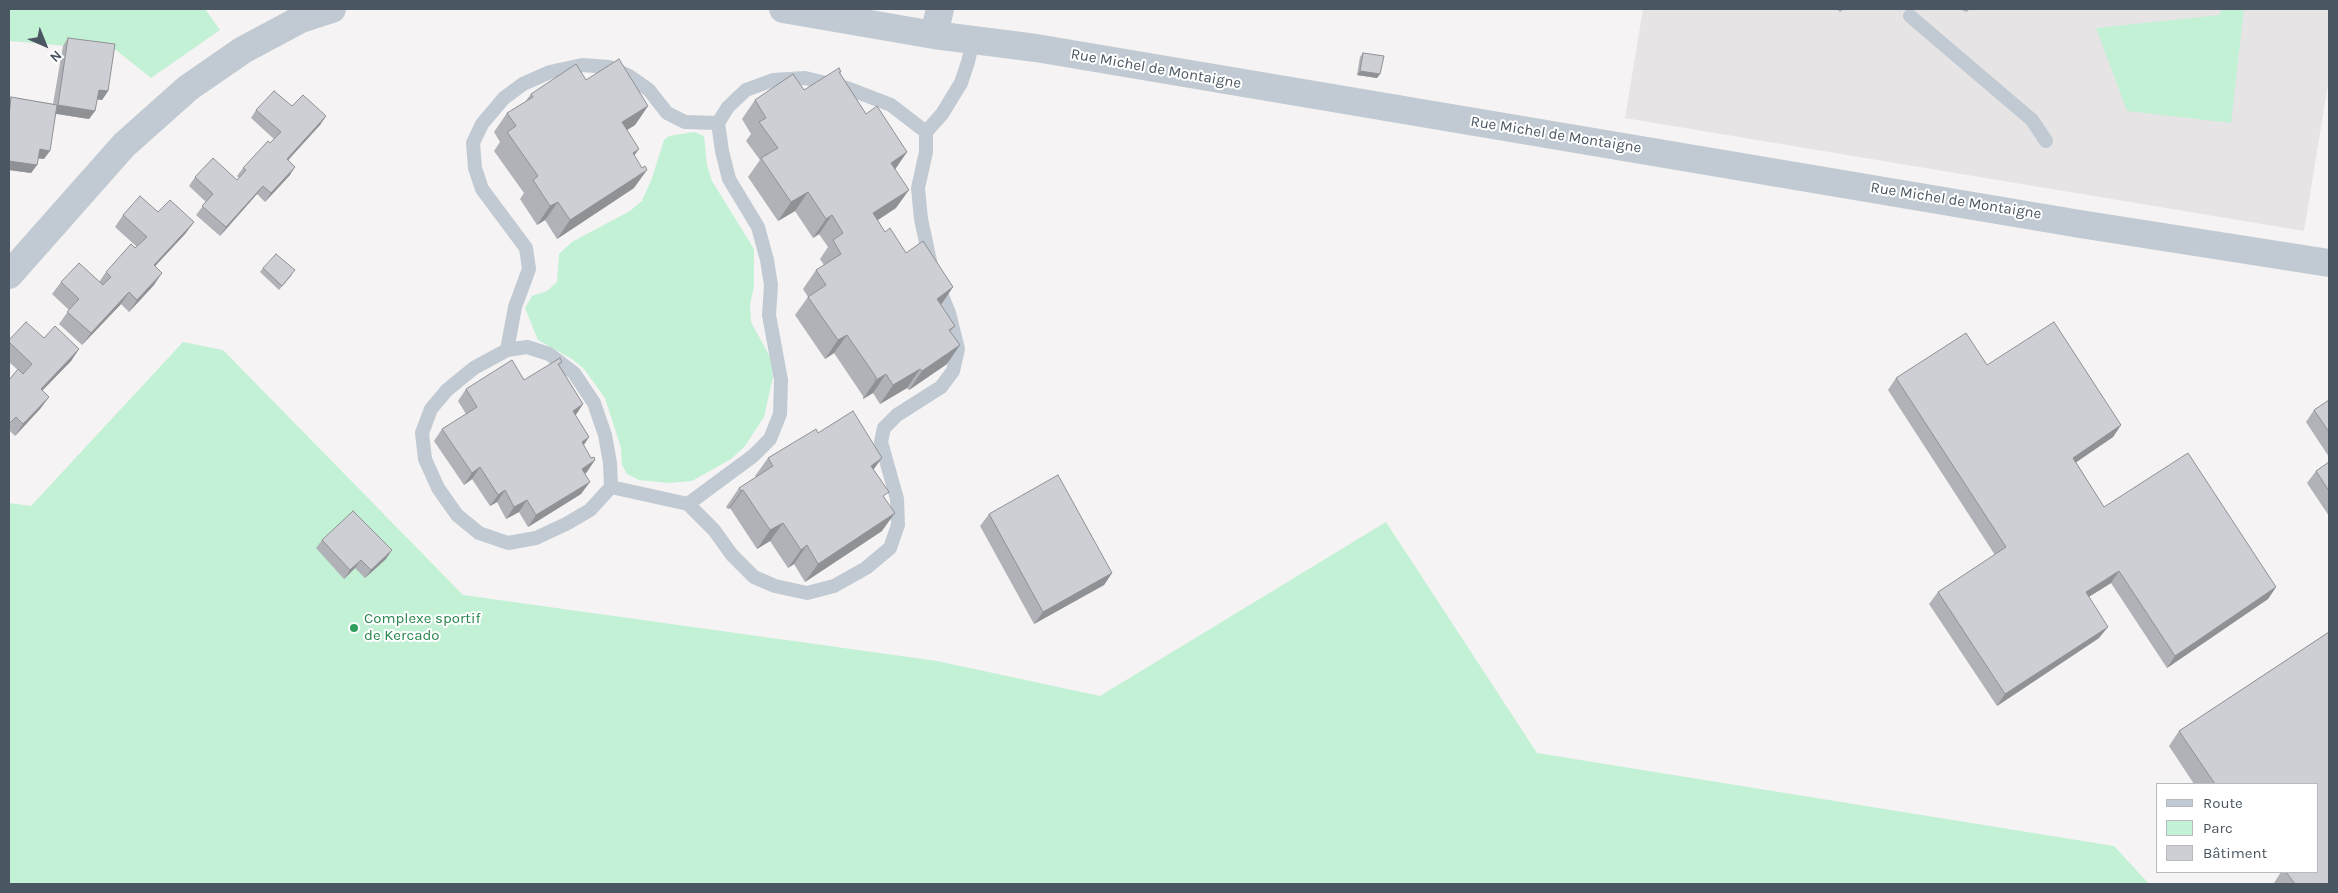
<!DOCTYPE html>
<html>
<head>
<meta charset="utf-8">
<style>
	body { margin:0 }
	#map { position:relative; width:2338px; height:893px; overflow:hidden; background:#f5f3f3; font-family:Karla,sans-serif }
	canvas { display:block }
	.frame { position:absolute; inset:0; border:10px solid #4a5661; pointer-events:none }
	.legend { position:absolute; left:2156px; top:783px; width:162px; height:90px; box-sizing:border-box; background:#fff; border:1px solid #b7bbc0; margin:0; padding:6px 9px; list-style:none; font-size:15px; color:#4a5661 }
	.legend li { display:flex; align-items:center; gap:10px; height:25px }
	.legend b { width:25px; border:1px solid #b7bbc0 }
	.north { position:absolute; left:20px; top:20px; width:50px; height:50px; -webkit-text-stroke:4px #fff; paint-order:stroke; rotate:136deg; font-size:14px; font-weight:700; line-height:20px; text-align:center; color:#4a5661 }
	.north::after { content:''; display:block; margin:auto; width:18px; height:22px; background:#4a5661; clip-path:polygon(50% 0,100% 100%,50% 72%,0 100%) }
</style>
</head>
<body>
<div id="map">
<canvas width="2338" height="893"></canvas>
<div class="frame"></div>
<ul class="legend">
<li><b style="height:6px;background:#c1cad2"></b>Route</li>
<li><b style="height:14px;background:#c3f1d5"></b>Parc</li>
<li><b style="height:14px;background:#cdcfd5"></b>Bâtiment</li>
</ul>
<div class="north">N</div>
</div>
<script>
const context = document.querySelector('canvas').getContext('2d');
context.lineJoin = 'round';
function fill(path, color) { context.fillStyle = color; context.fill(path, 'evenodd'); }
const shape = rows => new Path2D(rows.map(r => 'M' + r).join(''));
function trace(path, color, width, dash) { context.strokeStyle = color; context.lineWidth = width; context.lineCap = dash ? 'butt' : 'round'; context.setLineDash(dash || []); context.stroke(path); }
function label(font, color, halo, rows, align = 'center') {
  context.font = font + ' Karla,sans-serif'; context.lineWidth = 4; context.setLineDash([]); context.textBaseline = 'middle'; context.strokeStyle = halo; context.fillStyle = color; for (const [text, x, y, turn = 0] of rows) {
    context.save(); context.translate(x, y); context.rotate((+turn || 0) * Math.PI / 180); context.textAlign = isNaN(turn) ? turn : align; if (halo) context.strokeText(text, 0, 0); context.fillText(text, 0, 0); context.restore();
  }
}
fill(shape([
	[1643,9,2329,9,2329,78,2304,231,1625,118]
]), '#e6e4e5');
fill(shape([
	[9,9,205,9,220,30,151,78,116,50,9,41],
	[2221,9,2244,9,2231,123,2127,111,2096,28,2220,15],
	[694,132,704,136,707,165,712,181,754,249,754,286,750,305,751,322,770,357,773,377,764,417,745,446,731,459,692,481,669,483,639,480,627,474,622,465,621,448,605,398,584,369,572,359,538,340,525,308,532,296,547,291,557,282,559,254,572,242,630,211,642,201,652,178,664,140,669,136],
	[183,342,223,350,463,595,937,661,1100,696,1386,522,1537,753,2114,846,2149,884,9,884,9,503,31,506]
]), '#c3f1d5');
trace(shape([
	[1910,16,2032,120,2046,141],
	[805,78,847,88,891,105,926,132,926,152,918,188,921,219,932,270,949,313,958,349,953,371,941,387,897,415,884,428,881,442,897,499,898,525,890,548,866,568,834,586,807,593,775,586,754,577,732,555,714,530,688,504,753,456,770,439,780,414,781,380,769,315,771,285,767,260,758,227,729,179,722,151,718,123,728,107,746,90,773,80,805,78],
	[926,132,942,114,961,83,968,62,973,40],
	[527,347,549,354,574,373,594,403,605,435,610,463,611,487,590,510,566,524,536,538,508,543,479,533,457,515,438,488,425,459,422,433,431,409,447,390,474,368,507,350,527,347],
	[507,350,515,307,529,269,526,248,482,189,475,168,473,143,482,124,504,98,523,84,550,72,582,65,609,67,629,76,649,90,667,113,685,122,718,123],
	[611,487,688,504]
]), '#c1cad2', 14);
trace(shape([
	[783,9,934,35,1036,48,2080,224,2329,263],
	[934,35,940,9],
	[9,275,124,145,188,88,243,50,301,19,332,9]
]), '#c1cad2', 28);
fill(shape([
	[1837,9,1844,9,1840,12],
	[1959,9,1969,9,1967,12],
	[68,38,108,91,102,100,97,99,95,111,89,119,56,114,44,159,38,158,37,165,31,173,9,170,9,101,11,97,53,104,63,46],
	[1363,53,1380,74,1377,78,1357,75,1360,57],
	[840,73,866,114,907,152,895,169,896,208,877,220,885,232,906,253,953,287,941,305,955,326,950,332,947,364,909,390,907,388,880,404,873,393,863,399,863,396,834,353,825,359,795,315,808,297,803,289,816,270,824,265,820,259,828,247,819,234,813,238,795,211,778,221,748,177,760,160,746,141,751,134,742,119,755,100,804,90],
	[586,80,648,106,635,125,627,130,634,156,634,188,557,239,545,220,537,225,520,199,524,193,494,151,500,142,494,132,507,113,525,102,531,94],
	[292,106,326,116,320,125,288,160,290,175,265,202,257,194,220,236,196,215,206,202,189,186,195,177,237,180,239,178,237,176,243,168,274,139,251,118,256,110],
	[158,212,194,222,185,234,155,266,154,285,129,312,121,304,82,345,59,324,69,310,52,294,61,282,99,282,106,272,137,247,115,227,123,215],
	[263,268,292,275,279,290,260,272],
	[44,338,79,349,71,361,42,391,49,397,40,409,15,436,9,430,9,380,18,370,9,362,9,340],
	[562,362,559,365,583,404,575,416,589,437,584,445,587,472,585,474,581,494,528,527,519,512,506,519,497,502,490,506,472,479,464,485,434,441,442,429,466,414,458,401,466,389,524,380],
	[1987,365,2121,425,2113,437,2076,462,2104,507,2276,587,2268,599,2167,668,2111,583,2089,597,2099,638,1997,706,1929,604,1938,592,1995,555,1888,390,1896,378],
	[2329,400,2329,457,2306,422,2314,410],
	[818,433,874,470,884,498,882,531,805,582,794,564,788,568,770,541,757,549,730,508,728,509,726,507,739,488,756,477,755,476,768,458],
	[2329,462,2329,516,2307,483,2316,471],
	[989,514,1112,573,1104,585,1034,624,980,526],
	[322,540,386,559,365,578,355,568,344,579,316,548],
	[2329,632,2329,884,2274,884,2274,883,2281,872,2317,872,2317,784,2194,784,2169,746,2179,731]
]), '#b0b2b7');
fill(shape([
	[1360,71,1380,74,1377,78,1357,75],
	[99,90,108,91,102,100,93,99],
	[58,105,95,111,89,119,52,113],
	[648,106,635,125,609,141,622,122],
	[326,116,320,125,281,168,287,159],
	[40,149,50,151,44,159,34,158],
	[639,149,626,167,633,153],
	[907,152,894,171,891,163],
	[9,161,37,165,31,173,9,170],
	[295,167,290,175,265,202,271,193],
	[647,170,634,188,557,239,570,220],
	[263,186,257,194,220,236,226,227],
	[909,190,896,208,860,232,873,213],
	[808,192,795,211,778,221,791,202],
	[558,202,545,220,537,225,550,206],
	[832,215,819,234,813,238,826,219],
	[194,222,185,234,145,277,154,265],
	[162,273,154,285,129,312,137,300],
	[953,287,940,306,937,299],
	[129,292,121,304,82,345,91,333],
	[847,335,834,353,825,359,838,340],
	[960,345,947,364,909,390,922,371],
	[79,349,71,361,32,401,41,389],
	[920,369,907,388,880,404,893,385],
	[886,374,873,393,863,399,876,380],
	[49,397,40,409,15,436,23,424],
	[583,404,575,416,573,411],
	[2121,425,2113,437,2065,470,2073,458],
	[589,437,581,449,582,442],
	[882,458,868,477,871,466],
	[595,460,587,472,574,481,582,469],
	[480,467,472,479,464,485,472,473],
	[590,482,581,494,528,527,536,515],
	[505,490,497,502,490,506,498,495],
	[743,490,730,508,728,509,741,491],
	[527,500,519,512,506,519,514,507],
	[895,513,882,531,805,582,818,564],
	[783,523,770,541,757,549,770,530],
	[807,545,794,564,788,568,801,550],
	[392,550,386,559,365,578,371,570],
	[361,560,355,568,344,579,350,570],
	[2119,571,2111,583,2077,604,2086,592],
	[1112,573,1104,585,1034,624,1043,612],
	[2276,587,2268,599,2167,668,2175,656],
	[2108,627,2099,638,1997,706,2005,694]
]), '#909195');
const building = shape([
	[68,38,115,44,108,91,99,90,95,111,58,105,68,38],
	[1363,53,1384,56,1380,74,1360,71,1363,53],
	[619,59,648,106,622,122,639,149,633,153,642,168,645,166,647,170,570,220,558,202,550,206,533,180,538,176,507,132,516,126,507,113,533,97,531,94,576,64,586,80,619,59],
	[839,68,841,72,839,72,866,114,877,106,907,152,891,163,909,190,873,213,885,232,890,228,906,253,923,241,953,287,937,299,955,326,949,330,960,345,922,371,920,369,893,385,886,374,876,380,876,377,847,335,838,340,808,297,826,285,816,270,841,254,833,240,843,233,832,215,826,219,808,192,791,202,761,158,778,148,759,122,766,118,755,100,793,74,804,90,839,68],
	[274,91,292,106,303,95,326,116,287,159,295,167,271,193,263,186,226,227,202,206,213,194,195,177,213,158,237,180,246,170,243,168,268,141,270,143,281,132,256,110,274,91],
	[11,97,57,105,50,151,40,149,37,165,9,161,9,116,11,97],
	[140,196,158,212,170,200,194,222,154,265,162,273,137,300,129,292,91,333,67,312,79,299,61,282,79,263,103,285,111,277,106,272,131,244,135,248,147,237,123,215,140,196],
	[276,254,295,270,282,286,263,268,276,254],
	[26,322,44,338,55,326,79,349,41,389,49,397,23,424,16,417,9,424,9,380,18,369,23,374,32,364,9,342,9,340,26,322],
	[2054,322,2121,425,2073,458,2104,507,2188,453,2276,587,2175,656,2119,571,2086,592,2108,627,2005,694,1938,592,2006,547,1896,378,1966,333,1987,365,2054,322],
	[560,358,562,362,558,364,583,404,573,411,589,437,582,442,591,458,594,457,595,460,582,469,590,482,536,515,527,500,514,507,505,490,498,495,480,467,472,473,442,429,477,407,466,389,512,360,524,380,560,358],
	[2329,400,2329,432,2314,410,2329,400],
	[853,411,882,458,871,466,889,492,883,496,895,513,818,564,807,545,801,550,783,523,770,530,743,490,741,491,739,488,773,466,768,458,816,429,818,433,853,411],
	[2329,462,2329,491,2316,471,2329,462],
	[1058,475,1112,573,1043,612,989,514,1058,475],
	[353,511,392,550,371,570,361,560,350,570,322,540,353,511],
	[2329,632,2329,884,2295,884,2286,872,2317,872,2317,784,2215,784,2179,731,2329,632]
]);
fill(building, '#cdcfd5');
trace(building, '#909195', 1);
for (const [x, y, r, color] of [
	[354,628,5,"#2e9e5b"]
]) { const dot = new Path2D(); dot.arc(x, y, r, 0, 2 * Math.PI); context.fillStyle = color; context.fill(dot); trace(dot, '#fff', 2); }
label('15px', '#4a5661', '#fff', [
	["Rue Michel de Montaigne",1156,69,10],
	["Rue Michel de Montaigne",1556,135,9],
	["Rue Michel de Montaigne",1956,201,9]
]);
label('15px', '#27864d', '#fff', [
	["Complexe sportif",364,619],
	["de Kercado",364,636]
], 'left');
</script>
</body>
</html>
